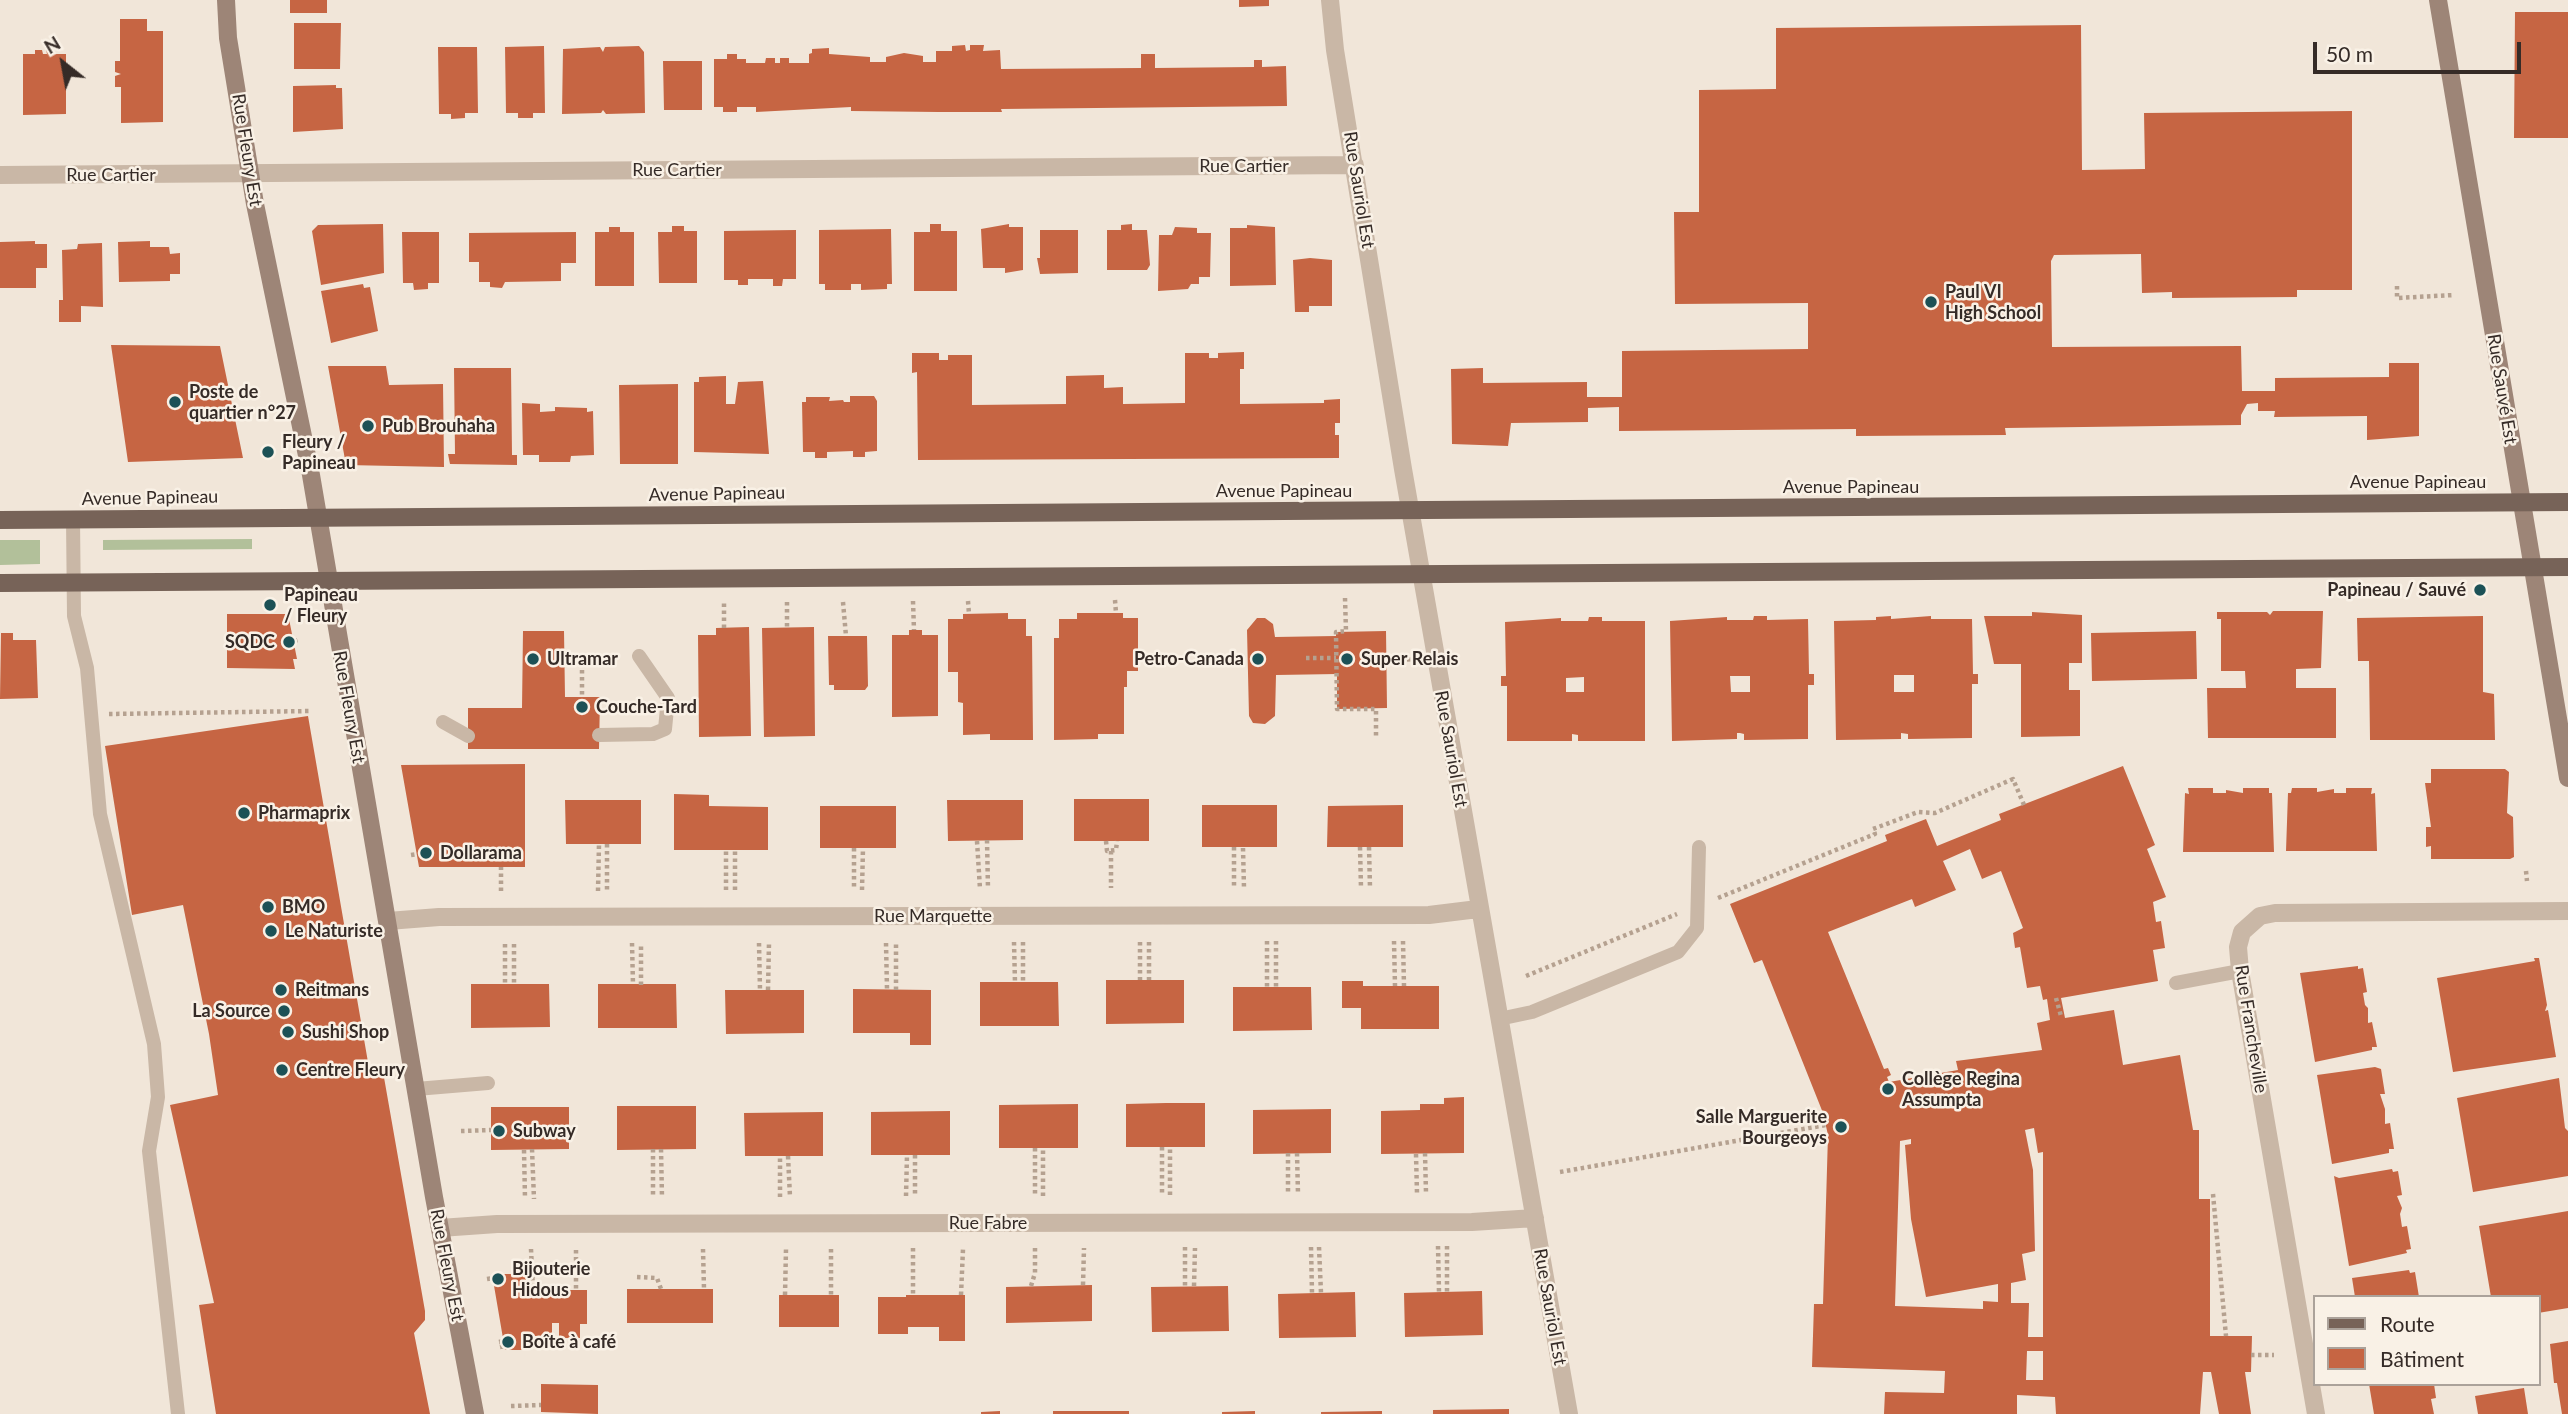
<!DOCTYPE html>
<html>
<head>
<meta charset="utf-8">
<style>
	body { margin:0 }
	#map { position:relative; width:2568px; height:1414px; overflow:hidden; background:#f1e6d9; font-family:Lato,sans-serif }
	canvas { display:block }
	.legend { position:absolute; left:2313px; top:1295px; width:228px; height:91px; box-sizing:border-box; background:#f9f1e6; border:2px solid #aba29a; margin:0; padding:9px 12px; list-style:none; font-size:21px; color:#352b27 }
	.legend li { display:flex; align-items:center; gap:14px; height:35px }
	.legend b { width:35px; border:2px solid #aba29a }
	.north { position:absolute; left:28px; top:28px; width:70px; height:70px; -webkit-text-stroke:5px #f9f1e6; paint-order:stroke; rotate:329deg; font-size:19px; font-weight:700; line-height:28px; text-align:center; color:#352b27 }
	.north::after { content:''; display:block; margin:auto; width:24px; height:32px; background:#352b27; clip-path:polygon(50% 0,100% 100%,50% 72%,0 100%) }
	.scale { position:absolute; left:2313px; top:42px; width:208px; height:32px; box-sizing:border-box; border:4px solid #352b27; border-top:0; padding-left:9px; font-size:21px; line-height:24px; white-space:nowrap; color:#352b27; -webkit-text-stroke:5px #f9f1e6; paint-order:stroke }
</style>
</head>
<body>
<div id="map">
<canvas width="2568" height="1414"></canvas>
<ul class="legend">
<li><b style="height:9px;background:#776358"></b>Route</li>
<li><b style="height:19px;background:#c66543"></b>Bâtiment</li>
</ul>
<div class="north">N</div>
<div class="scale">50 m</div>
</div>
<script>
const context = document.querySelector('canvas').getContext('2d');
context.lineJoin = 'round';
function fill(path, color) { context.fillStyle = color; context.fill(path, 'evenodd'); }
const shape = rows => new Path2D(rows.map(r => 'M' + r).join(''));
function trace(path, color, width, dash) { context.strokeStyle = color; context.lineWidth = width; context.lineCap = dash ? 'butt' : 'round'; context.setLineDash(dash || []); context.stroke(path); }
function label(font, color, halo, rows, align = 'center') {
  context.font = font + ' Lato,sans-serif'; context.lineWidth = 5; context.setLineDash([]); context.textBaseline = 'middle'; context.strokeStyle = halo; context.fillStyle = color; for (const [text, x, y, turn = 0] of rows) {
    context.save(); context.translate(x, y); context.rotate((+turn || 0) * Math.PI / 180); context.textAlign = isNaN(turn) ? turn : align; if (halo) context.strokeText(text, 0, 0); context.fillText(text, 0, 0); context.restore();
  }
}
fill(shape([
	[252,539,252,549,103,550,103,540],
	[0,540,40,540,40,564,0,565]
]), '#b2c09a');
fill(shape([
	[290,0,327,0,327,13,290,13],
	[1239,0,1269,0,1269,6,1239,7],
	[2515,12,2568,12,2568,138,2514,138],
	[120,19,147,19,147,31,163,31,163,122,121,123,121,87,115,87,115,76,121,74,115,72,115,61,120,61],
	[294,23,341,23,340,69,294,69],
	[2081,25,2082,170,2145,169,2144,113,2352,111,2352,290,2297,290,2297,297,2172,298,2172,292,2142,293,2141,254,2054,255,2051,261,2052,347,2241,346,2242,391,2275,391,2275,378,2389,377,2389,363,2419,363,2419,436,2367,440,2367,416,2274,417,2275,411,2258,411,2258,403,2247,404,2241,415,2241,425,2005,428,2006,435,1856,436,1856,429,1619,431,1619,407,1588,408,1588,422,1511,423,1508,446,1452,444,1451,369,1483,368,1483,383,1587,382,1587,397,1622,397,1622,351,1808,349,1808,303,1675,304,1674,212,1699,212,1699,90,1776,89,1776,28],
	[965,45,966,51,970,50,970,45,984,45,983,51,1000,50,1001,69,1141,68,1141,54,1155,54,1155,68,1254,67,1254,60,1262,60,1262,67,1286,66,1287,106,1001,109,1002,112,938,112,851,111,851,107,756,112,756,107,737,107,737,112,723,112,723,107,714,107,714,59,727,59,727,54,737,54,737,59,746,59,746,63,765,63,766,58,775,58,775,63,780,63,780,58,789,58,789,63,809,63,809,54,812,53,812,49,829,48,829,54,870,57,870,62,886,62,886,57,904,53,923,56,923,62,936,62,936,51,952,51,952,46],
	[544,46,545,113,533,113,533,118,518,118,518,113,506,113,505,47],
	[639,46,644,52,645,113,606,114,603,110,601,113,562,114,563,49,600,47,603,52,605,47],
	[438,47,477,47,478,113,465,113,465,118,451,119,451,114,439,114],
	[35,50,42,50,43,54,47,54,46,50,53,50,53,54,66,54,66,114,23,115,23,54,35,54],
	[663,61,702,61,702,110,664,110],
	[336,85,336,88,342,88,343,129,293,132,293,86],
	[383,224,384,273,321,285,312,231,318,225],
	[930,224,941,224,941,231,957,231,957,291,914,291,914,232,930,232],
	[1009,224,1009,227,1023,227,1023,270,1005,273,1005,268,983,268,981,229],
	[1132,224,1132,230,1147,230,1150,265,1147,270,1107,270,1107,230,1121,230,1121,225],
	[1247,225,1275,227,1276,285,1230,286,1230,228,1247,228],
	[672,226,684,226,684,231,697,231,697,283,659,283,658,232,672,232],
	[609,227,620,227,620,232,634,232,634,286,595,286,595,232,609,232],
	[1175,227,1197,228,1197,233,1211,233,1210,277,1199,277,1199,284,1191,284,1188,289,1158,291,1159,235,1172,235],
	[891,229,892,284,887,284,887,289,861,290,861,284,851,284,851,290,825,290,825,284,819,284,819,230],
	[796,230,796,279,783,279,782,286,773,286,773,279,748,279,748,285,738,285,738,280,724,280,724,231],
	[1040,230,1078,230,1078,273,1040,274,1037,258,1040,258],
	[402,232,439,232,439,283,428,283,428,289,414,290,413,283,403,283],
	[576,232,576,263,561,263,561,281,505,282,502,288,490,287,490,282,479,282,479,262,469,262,469,233],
	[35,241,35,244,47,244,47,268,36,268,36,288,0,288,0,242],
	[150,241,150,247,169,247,170,254,180,253,180,274,170,274,170,281,119,282,118,242],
	[102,243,103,307,81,306,81,322,59,322,59,300,63,300,62,250,77,249,78,244],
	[1310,258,1332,260,1332,306,1309,306,1309,312,1295,312,1293,260],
	[363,284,364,288,370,287,378,331,331,343,321,291],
	[111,345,220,346,243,458,128,462],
	[1244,352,1244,369,1240,369,1240,404,1324,403,1324,400,1340,399,1340,423,1335,423,1335,435,1339,435,1339,458,918,460,917,372,912,373,912,353,939,353,939,360,948,360,948,355,972,355,972,405,1066,404,1066,376,1104,375,1104,388,1123,387,1123,404,1185,403,1185,353,1209,353,1209,358,1218,358,1218,353],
	[328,366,386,366,389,385,443,384,444,467,346,465],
	[454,368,511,368,512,455,517,455,517,465,450,464,448,454,455,454],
	[726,376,726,404,735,404,738,382,763,381,769,454,694,452,694,382,699,382,699,377],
	[678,384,678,464,620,464,619,385],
	[850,396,874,396,877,401,877,451,865,452,865,457,853,457,853,451,827,452,827,458,815,458,815,452,803,452,802,402,806,402,806,397,830,397,829,401,843,400,844,402,850,402],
	[522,403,540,404,540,412,555,411,555,407,587,408,587,412,593,411,594,455,571,456,570,462,539,462,539,455,523,455],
	[2273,611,2323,611,2321,668,2296,669,2296,688,2336,688,2336,738,2208,738,2207,688,2246,688,2245,671,2221,671,2221,619,2217,619,2217,612,2267,612,2270,615],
	[2032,612,2082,615,2082,663,2069,663,2069,690,2080,690,2080,736,2021,737,2021,664,1994,664,1984,616,2032,616],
	[1008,613,1008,619,1026,619,1026,636,1032,636,1033,740,990,740,990,734,963,735,963,703,958,702,958,672,948,672,948,619,963,619,963,614],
	[1077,613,1123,613,1123,618,1138,618,1138,671,1127,671,1127,687,1124,687,1124,734,1098,734,1098,739,1054,740,1054,638,1059,638,1059,619,1077,619],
	[227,614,288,614,297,659,293,659,295,669,227,668],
	[1754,616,1767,616,1767,620,1808,619,1809,674,1814,674,1814,685,1808,685,1808,739,1744,740,1744,734,1740,733,1737,733,1737,739,1672,741,1670,621,1727,617,1727,620,1753,620],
	[1730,676,1750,676,1750,692,1731,692],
	[1891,616,1891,619,1931,616,1931,619,1972,619,1973,674,1978,674,1978,684,1972,684,1972,738,1908,739,1908,734,1901,733,1901,739,1836,740,1834,621,1876,620,1876,617],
	[1894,675,1914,675,1914,692,1894,692],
	[2483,616,2483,692,2494,694,2495,740,2370,740,2369,661,2358,661,2357,618],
	[1589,617,1602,617,1602,621,1645,621,1645,741,1578,741,1578,735,1572,734,1572,741,1507,741,1507,686,1501,686,1501,676,1506,676,1505,622,1561,618,1561,621,1588,621],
	[1584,677,1584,692,1566,692,1566,678],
	[1257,618,1265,618,1273,624,1275,637,1336,636,1336,632,1386,631,1387,708,1337,709,1337,674,1276,675,1275,716,1265,724,1253,723,1249,716,1247,630],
	[749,627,751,736,699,737,698,635,716,635,716,628],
	[814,627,815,736,764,737,762,628],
	[909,630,922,630,922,635,938,635,938,716,892,717,892,635,909,635],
	[523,631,564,631,565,697,600,697,599,749,468,749,468,708,522,708],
	[2196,631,2197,679,2092,681,2091,633],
	[1,633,13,633,13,640,36,640,38,698,0,699],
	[828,636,867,636,868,686,865,690,834,690,834,685,829,685],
	[308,716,369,1068,382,1066,425,1311,425,1320,414,1333,430,1414,216,1414,199,1305,214,1303,170,1105,218,1095,209,1034,183,905,132,915,105,746],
	[525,764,525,867,419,867,401,765],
	[2123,766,2155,845,2147,849,2166,897,2153,902,2156,922,2161,921,2165,948,2153,950,2158,981,2061,998,2065,1018,2114,1010,2123,1065,2180,1055,2193,1130,2199,1130,2199,1199,2210,1199,2210,1336,2252,1336,2251,1372,2245,1372,2251,1414,2219,1414,2211,1372,2203,1372,2200,1414,2056,1414,2055,1397,2017,1395,2017,1414,1884,1414,1885,1392,1944,1393,1945,1371,1812,1367,1814,1304,1823,1304,1828,1135,1823,1113,1762,960,1754,963,1730,904,1887,841,1885,835,1926,819,1937,846,2001,820,1999,814],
	[1970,849,1982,879,2001,871,2023,928,2013,933,2015,948,2020,947,2027,988,2040,986,2043,1000,2047,999,2050,1020,2037,1023,2042,1050,1956,1061,1958,1070,1889,1082,1887,1077,1891,1075,1888,1068,1884,1069,1828,932,1912,899,1915,907,1956,890,1943,861],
	[2034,1128,2038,1153,2043,1152,2043,1337,2028,1337,2029,1303,2011,1303,2011,1283,2026,1280,2022,1254,2035,1251,2033,1170,2025,1130],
	[1911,1139,1911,1144,1905,1145,1911,1219,1926,1297,1998,1284,1998,1302,1983,1301,1983,1309,1895,1306,1900,1141],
	[2027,1351,2043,1351,2043,1380,2026,1380],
	[2431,769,2505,769,2509,772,2507,813,2513,817,2514,857,2510,859,2431,859,2431,846,2426,847,2426,827,2431,827,2425,783,2431,783],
	[2188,788,2213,788,2213,793,2226,793,2226,790,2243,793,2243,788,2269,788,2269,793,2272,793,2274,852,2183,852,2185,793,2189,794],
	[2292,788,2317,788,2317,792,2334,789,2334,793,2346,793,2346,788,2372,788,2371,794,2375,793,2377,851,2286,851,2288,793,2291,793],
	[674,794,709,795,709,806,768,807,768,850,674,850],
	[1074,799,1149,799,1149,841,1074,841],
	[565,800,641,800,641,844,566,844],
	[947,800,1023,800,1023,840,948,841],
	[1202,805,1277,805,1277,847,1202,847],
	[1403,805,1403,847,1327,847,1328,806],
	[820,806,896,806,896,848,820,848],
	[2534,958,2539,958,2547,1005,2545,1011,2548,1010,2556,1057,2453,1072,2437,978,2535,961],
	[2358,966,2358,969,2363,968,2367,992,2363,993,2365,1005,2368,1008,2368,1023,2372,1022,2377,1047,2372,1047,2372,1050,2315,1062,2300,973],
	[1106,980,1184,980,1184,1023,1106,1024],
	[1342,981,1363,981,1363,986,1439,986,1439,1029,1361,1029,1361,1008,1342,1008],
	[980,982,1058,982,1059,1026,980,1026],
	[471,984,549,984,550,1027,471,1028],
	[598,984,676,984,677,1028,598,1028],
	[1233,987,1311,987,1312,1030,1233,1031],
	[853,989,931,990,931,1045,910,1045,910,1033,853,1033],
	[725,990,804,990,804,1033,726,1034],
	[2375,1067,2381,1069,2385,1094,2380,1094,2385,1109,2385,1124,2390,1123,2394,1149,2389,1149,2389,1153,2332,1164,2317,1075],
	[2559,1078,2565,1128,2568,1131,2568,1176,2473,1192,2457,1098],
	[1464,1097,1464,1153,1381,1154,1381,1111,1420,1110,1420,1104,1444,1104,1444,1098],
	[1166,1103,1205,1103,1205,1147,1126,1147,1126,1104],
	[1078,1104,1078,1148,999,1148,999,1105],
	[617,1106,696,1106,696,1149,617,1150],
	[491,1107,569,1107,569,1149,491,1150],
	[1331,1109,1331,1153,1253,1154,1253,1110],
	[950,1111,950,1155,871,1155,871,1112],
	[823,1112,823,1156,745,1156,744,1113],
	[2392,1169,2393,1172,2398,1171,2402,1195,2397,1196,2402,1208,2400,1214,2402,1227,2407,1226,2411,1249,2406,1250,2407,1253,2349,1266,2334,1176,2339,1178],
	[2568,1211,2568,1308,2538,1313,2538,1297,2491,1297,2479,1226],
	[2409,1270,2410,1273,2415,1272,2419,1297,2355,1297,2352,1278],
	[492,1274,526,1274,526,1290,587,1290,587,1324,580,1324,580,1338,559,1338,559,1323,552,1323,552,1336,527,1336,528,1350,505,1350],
	[1092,1285,1092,1321,1006,1323,1006,1287],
	[1228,1286,1229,1331,1152,1332,1151,1287],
	[627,1289,713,1289,713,1323,627,1323],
	[1482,1291,1483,1335,1405,1337,1404,1293],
	[1355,1292,1356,1337,1279,1338,1278,1294],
	[779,1295,839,1295,839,1327,779,1327],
	[906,1295,965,1295,965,1341,939,1341,939,1327,908,1327,908,1334,878,1334,878,1297,906,1297],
	[2568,1341,2568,1414,2562,1414,2557,1383,2554,1383,2550,1344],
	[541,1384,598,1385,598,1414,541,1412],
	[2369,1384,2434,1384,2436,1398,2431,1399,2434,1414,2374,1414],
	[2524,1388,2528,1414,2478,1414,2475,1396],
	[1509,1409,1509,1414,1433,1414,1433,1410],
	[1000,1411,1000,1414,981,1414,981,1412],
	[1053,1411,1129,1411,1129,1414,1053,1414],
	[1255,1411,1255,1414,1222,1414,1222,1412],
	[1382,1411,1382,1414,1321,1414,1321,1412]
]), '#c66543');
trace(shape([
	[2397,286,2397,298,2454,295],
	[1345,598,1346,631,1336,632,1337,709,1376,709,1376,739],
	[1115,600,1116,613],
	[913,601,914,630],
	[968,601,969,614],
	[787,602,787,628],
	[843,602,846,636],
	[724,628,724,601],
	[294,641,298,640],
	[582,656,582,697],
	[1306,658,1336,658],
	[1386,661,1413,659],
	[109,714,311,711],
	[987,840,988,889],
	[977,841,980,889],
	[1106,841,1107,851,1116,850,1117,841],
	[607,844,607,890],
	[1234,847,1234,888],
	[1360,847,1361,888],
	[1369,847,1370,888],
	[854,848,854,889],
	[1243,848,1244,888],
	[1111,851,1111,888],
	[411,855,417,854],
	[2526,871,2527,881],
	[726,890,726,850],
	[735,890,735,850],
	[862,890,863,848],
	[501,891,501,867],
	[598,891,599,844],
	[1718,898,1875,834,1873,829,1918,812,1935,813,2013,779,2024,805],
	[1267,941,1267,987],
	[1276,941,1276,987],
	[1394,941,1395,986],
	[1403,941,1404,986],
	[1014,942,1015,983],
	[1023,942,1023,983],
	[1140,942,1140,980],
	[1149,942,1149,980],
	[632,943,633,985],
	[759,943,760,990],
	[886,943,887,989],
	[505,944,505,984],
	[514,944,514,984],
	[1526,976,1677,914],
	[641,985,641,943],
	[768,990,769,943],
	[896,990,896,943],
	[2056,998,2061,1016],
	[461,1131,491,1130],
	[1162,1147,1162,1195],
	[1035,1148,1035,1196],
	[532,1149,534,1199],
	[653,1149,653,1198],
	[661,1149,662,1198],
	[524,1150,525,1198],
	[1288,1153,1288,1194],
	[1297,1153,1298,1194],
	[1425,1153,1426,1193],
	[1416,1154,1417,1193],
	[915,1155,915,1196],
	[788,1156,790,1197],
	[1560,1172,1826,1125],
	[2213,1194,2226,1336],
	[1170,1195,1170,1147],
	[906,1196,907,1155],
	[1043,1196,1043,1148],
	[780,1197,780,1156],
	[1438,1246,1439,1292],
	[1447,1246,1447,1292],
	[1185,1247,1185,1287],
	[1311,1247,1312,1293],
	[1319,1247,1321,1293],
	[913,1248,913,1294],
	[531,1249,533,1290],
	[703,1249,704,1289],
	[831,1249,831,1295],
	[576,1250,576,1290],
	[637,1277,657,1278,661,1289],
	[487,1279,493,1278],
	[1083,1285,1084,1248],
	[1031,1286,1035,1273,1035,1248],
	[1194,1286,1195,1248],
	[785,1295,786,1249],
	[961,1295,963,1249],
	[499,1342,504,1341],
	[500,1347,505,1346],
	[2251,1355,2274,1355],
	[511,1406,541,1405]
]), '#b5a190', 4.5, [3.5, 3.5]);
trace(shape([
	[73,519,74,616,87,668,100,814,154,1044,158,1097,149,1151,178,1414],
	[443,722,468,736],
	[599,735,653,734,665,729,668,698,639,656],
	[2176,983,2240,971],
	[1499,1019,1532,1012,1678,952,1697,928,1699,847],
	[416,1089,488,1083]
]), '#c9b7a6', 14);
trace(shape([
	[1330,0,1335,50,1403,469,1569,1414],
	[0,175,1355,165],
	[388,921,439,917,1429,915,1478,909],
	[440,1228,497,1224,1472,1222,1535,1218],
	[2316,1414,2240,971,2238,947,2242,932,2260,916,2275,913,2568,911]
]), '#c9b7a6', 18);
trace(shape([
	[226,0,228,38,255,204,311,475,434,1197,475,1414],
	[2438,0,2568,778]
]), '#9d8577', 18);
trace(shape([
	[0,520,2568,502],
	[0,583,2568,567]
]), '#776358', 18);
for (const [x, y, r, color] of [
	[1931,302,7,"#1c5156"],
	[175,402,7,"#1c5156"],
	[368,426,7,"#1c5156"],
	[268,452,7,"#1c5156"],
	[2480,590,7,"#1c5156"],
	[270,605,7,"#1c5156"],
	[289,642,7,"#1c5156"],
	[533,659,7,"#1c5156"],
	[1258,659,7,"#1c5156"],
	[1347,659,7,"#1c5156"],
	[582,707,7,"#1c5156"],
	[244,813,7,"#1c5156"],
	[426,853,7,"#1c5156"],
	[268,907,7,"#1c5156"],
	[271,931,7,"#1c5156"],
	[281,990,7,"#1c5156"],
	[284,1011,7,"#1c5156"],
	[288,1032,7,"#1c5156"],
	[282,1070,7,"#1c5156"],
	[1888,1089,7,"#1c5156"],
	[1841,1127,7,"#1c5156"],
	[499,1131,7,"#1c5156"],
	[498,1279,7,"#1c5156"],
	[508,1342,7,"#1c5156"]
]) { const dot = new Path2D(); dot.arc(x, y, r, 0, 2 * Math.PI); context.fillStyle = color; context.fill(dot); trace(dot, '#f9f1e6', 2.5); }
label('18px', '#352b27', '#f9f1e6', [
	["Rue Fleury Est",247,150,81],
	["Rue Cartier",1244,166],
	["Rue Cartier",677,170],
	["Rue Cartier",111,175],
	["Rue Sauriol Est",1359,190,81],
	["Rue Sauvé Est",2502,389,81],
	["Avenue Papineau",2418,482],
	["Avenue Papineau",1851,487],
	["Avenue Papineau",1284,491],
	["Avenue Papineau",717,494,-1],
	["Avenue Papineau",150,498,-1],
	["Rue Fleury Est",349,707,80],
	["Rue Sauriol Est",1451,749,80],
	["Rue Marquette",933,916],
	["Rue Francheville",2251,1029,81],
	["Rue Fabre",988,1223],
	["Rue Fleury Est",447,1265,79],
	["Rue Sauriol Est",1550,1307,80]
]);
label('bold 18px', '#352b27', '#f9f1e6', [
	["Paul VI",1945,292],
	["High School",1945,313],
	["Poste de",189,392],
	["quartier n°27",189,413],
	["Pub Brouhaha",382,426],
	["Fleury /",282,442],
	["Papineau",282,463],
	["Papineau / Sauvé",2466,590,"right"],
	["Papineau",284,595],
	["/ Fleury",284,616],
	["SQDC",275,642,"right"],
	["Ultramar",547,659],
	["Petro-Canada",1244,659,"right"],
	["Super Relais",1361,659],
	["Couche-Tard",596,707],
	["Pharmaprix",258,813],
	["Dollarama",440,853],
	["BMO",282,907],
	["Le Naturiste",285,931],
	["Reitmans",295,990],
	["La Source",270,1011,"right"],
	["Sushi Shop",302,1032],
	["Centre Fleury",296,1070],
	["Collège Regina",1902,1079],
	["Assumpta",1902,1100],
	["Salle Marguerite",1827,1117,"right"],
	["Bourgeoys",1827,1138,"right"],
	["Subway",513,1131],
	["Bijouterie",512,1269],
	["Hidous",512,1290],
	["Boîte à café",522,1342]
], 'left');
</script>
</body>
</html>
